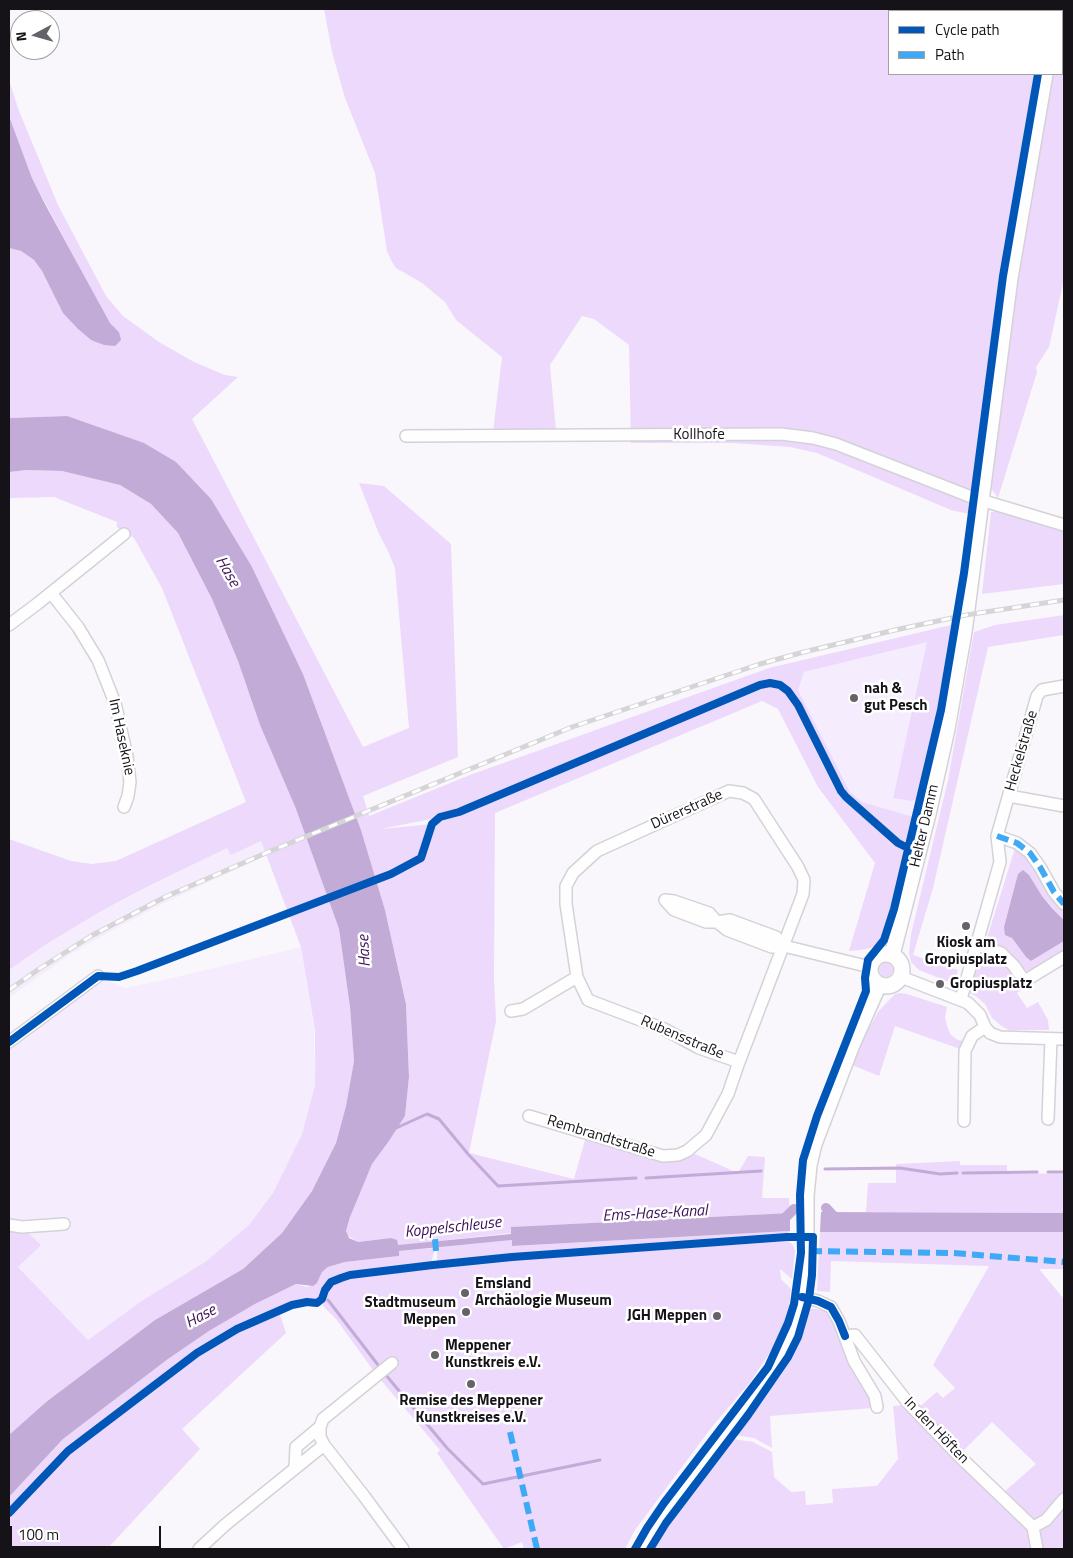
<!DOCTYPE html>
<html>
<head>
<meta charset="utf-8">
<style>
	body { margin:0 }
	#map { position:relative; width:1073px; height:1558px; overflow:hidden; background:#f9f7fc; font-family:"Titillium Web",sans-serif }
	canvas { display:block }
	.frame { position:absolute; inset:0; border:10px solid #161318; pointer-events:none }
	.legend { position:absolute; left:888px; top:10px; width:175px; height:65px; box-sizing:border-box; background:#fff; border:1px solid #a2a1a3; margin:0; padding:6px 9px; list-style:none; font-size:15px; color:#161318 }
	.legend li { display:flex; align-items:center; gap:10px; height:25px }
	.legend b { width:25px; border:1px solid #a2a1a3 }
	.north { position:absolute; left:10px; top:10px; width:50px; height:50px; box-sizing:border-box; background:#fff; border:1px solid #a2a1a3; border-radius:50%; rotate:264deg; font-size:14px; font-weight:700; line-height:20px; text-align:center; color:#161318 }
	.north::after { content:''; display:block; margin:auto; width:18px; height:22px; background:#656368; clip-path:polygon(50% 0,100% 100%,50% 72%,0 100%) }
	.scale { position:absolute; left:10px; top:1526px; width:151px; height:22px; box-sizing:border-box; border:2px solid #161318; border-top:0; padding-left:6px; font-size:15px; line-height:18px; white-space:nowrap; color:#161318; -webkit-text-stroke:4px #fff; paint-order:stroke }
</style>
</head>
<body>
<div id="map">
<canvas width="1073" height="1558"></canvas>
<div class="frame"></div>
<ul class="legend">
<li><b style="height:6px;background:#0057b8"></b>Cycle path</li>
<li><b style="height:6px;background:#3fa9f5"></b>Path</li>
</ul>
<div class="north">N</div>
<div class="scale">100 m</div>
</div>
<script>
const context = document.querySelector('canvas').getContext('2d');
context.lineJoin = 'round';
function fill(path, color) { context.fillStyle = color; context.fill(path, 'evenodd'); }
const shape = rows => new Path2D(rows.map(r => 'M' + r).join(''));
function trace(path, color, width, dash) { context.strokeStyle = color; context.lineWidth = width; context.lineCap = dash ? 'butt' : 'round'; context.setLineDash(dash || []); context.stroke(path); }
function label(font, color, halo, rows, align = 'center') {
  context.font = font + ' "Titillium Web",sans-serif'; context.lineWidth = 5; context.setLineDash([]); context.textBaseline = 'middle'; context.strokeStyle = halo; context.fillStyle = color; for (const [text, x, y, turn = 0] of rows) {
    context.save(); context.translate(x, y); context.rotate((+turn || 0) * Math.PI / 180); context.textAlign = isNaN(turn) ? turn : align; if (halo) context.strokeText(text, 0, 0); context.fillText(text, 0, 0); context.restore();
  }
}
fill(shape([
	[925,642,927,642,893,798,911,801,917,799,914,817,862,802,850,792,798,690,804,672],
	[261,841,267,855,164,903,122,925,69,955,9,998,9,970,48,943,103,910,228,847,231,854],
	[301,947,314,1029,315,1085,302,1134,273,1193,249,1225,205,1262,143,1300,88,1340,18,1267,9,1225,9,1042,98,976,125,988,164,980]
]), '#f5edfd');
fill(shape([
	[324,9,1045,9,1045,11,889,11,889,74,1034,74,999,276,969,514,951,510,817,453,790,447,733,443,631,443,629,345,594,319,582,316,550,365,556,431,493,432,502,357,456,320,445,302,422,283,396,268,392,262,387,251,375,173,345,98,332,52],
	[1064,11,1064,279,1049,347,1036,367,1037,372,998,498,988,484,1018,279,1053,74,1062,74,1062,25],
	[9,80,19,111,58,205,106,296,123,316,159,342,194,362,225,375,238,377,192,419,363,747,409,728,395,568,388,551,379,534,359,483,384,486,451,544,458,757,363,796,369,816,470,775,769,668,951,625,936,718,927,751,917,799,911,801,893,798,927,642,804,672,798,690,850,792,862,802,914,817,907,842,901,841,848,795,795,694,789,687,777,681,782,691,793,702,842,797,898,846,905,850,885,931,881,940,875,947,861,950,849,951,875,863,818,787,778,709,762,701,495,813,494,978,496,1021,469,1153,574,1179,585,1140,662,1161,682,1160,695,1154,738,1173,748,1156,765,1157,762,1198,789,1198,790,1213,512,1227,512,1233,437,1241,437,1238,434,1238,434,1242,398,1245,391,1238,358,1242,347,1235,346,1231,354,1205,372,1164,389,1141,405,1116,409,1077,406,1003,385,910,361,830,303,674,252,567,67,416,9,418,9,248,21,251,34,260,42,271,64,313,78,329,91,340,119,332,110,323,97,300,32,178,9,116],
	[436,818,437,827,432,824,381,829],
	[27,470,62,471,120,485,151,504,178,533,212,599,238,661,260,725,296,809,339,929,350,1007,354,1061,346,1106,336,1143,312,1191,282,1233,243,1269,155,1320,46,1402,9,1435,9,1229,25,1230,41,1245,18,1267,88,1340,143,1300,205,1262,249,1225,273,1193,302,1134,315,1085,315,1031,301,947,261,841,231,855,227,848,149,886,103,910,48,943,9,970,9,839,71,861,92,864,116,861,246,802,162,588,134,538,117,527,117,522,54,497,9,498,9,472],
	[1001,510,1064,528,1064,584,982,594,991,512],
	[1064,615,1064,635,988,647,933,888,913,955,958,970,955,982,952,983,919,970,911,962,909,953,911,934,948,780,974,632,995,625],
	[1016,845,1028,856,1064,908,1064,920,1042,896,1029,876,1018,874,1004,927,1026,957,1031,961,1064,941,1064,951,1029,971,1021,970,1002,949,987,938],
	[989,954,995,954,1013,973,1023,989,1017,993,1027,1008,1038,1002,1048,1020,1049,1030,1009,1030,1003,1027,992,1018,985,1004,977,997,970,993,968,991,977,960,983,955],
	'879 970a7 7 0 1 1 14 0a7 7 0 1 1-14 0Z',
	[900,993,907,994,947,1007,945,1018,947,1026,950,1034,956,1039,965,1042,963,1050,895,1026,879,1076,852,1065,859,1046,878,1012,895,994],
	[960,1161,960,1165,1007,1165,1007,1173,1064,1174,1064,1213,866,1212,868,1183,896,1183,896,1164],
	[790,1231,787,1234,512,1254,437,1262,437,1247,512,1240,513,1246],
	[820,1232,1064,1232,1064,1269,1039,1269,1064,1299,1064,1549,646,1549,726,1438,753,1442,772,1452,774,1477,791,1492,805,1491,806,1505,833,1503,832,1489,877,1486,898,1459,893,1406,905,1405,928,1432,997,1498,1036,1464,992,1422,962,1452,919,1407,937,1392,943,1398,955,1388,933,1365,989,1266,831,1261,830,1292,817,1291],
	[788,1241,793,1245,795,1251,792,1279,780,1269,781,1279,791,1289,789,1306,786,1320,773,1348,751,1381,711,1428,635,1530,625,1549,524,1549,522,1542,504,1549,437,1453,440,1450,380,1379,389,1359,373,1370,336,1319,323,1306,323,1299,327,1292,333,1285,351,1278,513,1260],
	[435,1248,431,1264,350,1273,341,1276,327,1284,320,1297,315,1300,291,1303,278,1309,286,1333,182,1429,200,1449,107,1549,9,1549,9,1497,63,1439,168,1359,209,1331,255,1304,296,1284,307,1287,317,1283,322,1272,328,1267,345,1262,399,1256,398,1251],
	[807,1308,824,1310,830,1313,872,1399,873,1408,770,1416,772,1448,754,1438,729,1434,788,1356,804,1319]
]), '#ecd9fb');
fill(shape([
	[9,116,32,178,45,204,110,323,119,332,121,340,115,346,104,345,91,340,78,329,63,313,42,271,34,260,21,251,9,248],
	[67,416,144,443,176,462,211,499,252,567,303,674,361,830,385,910,406,1004,409,1077,405,1116,389,1141,372,1164,350,1217,346,1231,349,1238,358,1242,391,1238,397,1240,398,1245,511,1234,511,1227,790,1213,790,1231,512,1246,512,1240,399,1251,399,1256,345,1262,328,1267,322,1272,317,1283,313,1286,296,1284,255,1304,209,1331,168,1359,63,1439,9,1497,9,1435,46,1402,155,1320,243,1269,282,1233,312,1191,336,1143,346,1106,354,1061,350,1007,339,929,296,809,260,725,238,661,212,599,178,533,151,504,120,485,62,471,27,470,9,472,9,418],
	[1023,870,1029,875,1042,896,1052,908,1064,920,1064,941,1031,961,1026,957,1012,938,1005,935,1004,927,1015,885,1018,874],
	[821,1212,1064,1213,1064,1232,820,1232]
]), '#c3abd7');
fill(shape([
	[378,876,379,882,327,902,325,896]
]), '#f9f7fc');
trace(shape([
	[394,1129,427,1114,439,1119,468,1154,498,1186,636,1178],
	[825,1169,900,1168,940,1174,957,1173],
	[1048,1172,1064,1172],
	[963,1173,1037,1172],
	[646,1178,761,1171],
	[328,1300,385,1374,447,1448,483,1484,600,1460]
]), '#c3abd7', 3);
trace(shape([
	[826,1208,838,1221],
	[781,1222,794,1209]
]), '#c3abd7', 10);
const street = shape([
	[406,436,781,434,813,438,836,444,974,498,1064,525],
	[51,593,78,627,98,660,115,703,127,756,130,782,128,796,124,807],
	[9,625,37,604,124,534],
	[729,791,743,793,754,799,798,867,804,880,803,894,739,1062,699,1048,664,1029,588,1000,577,977,566,904,566,886,573,873,597,851,729,791],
	[1009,796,1064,806],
	[997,836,1017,843,1030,853,1040,867,1054,892,1064,904],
	[665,900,674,901,709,913,717,922,706,922,674,910,665,900],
	[730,920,776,937,784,946,772,947,727,930,717,922,730,920],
	[977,945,1001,953,1014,966,1023,979,1028,979,1064,957],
	[784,946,870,967],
	[901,977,968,1003,980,1015,985,1027,990,1033,1000,1037,1064,1039],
	[961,999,1000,862,997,836,1037,696,1042,690,1064,686],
	[511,1011,523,1009,577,977],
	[9,1042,98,976],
	[529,1116,663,1156,678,1155,687,1151,706,1135,728,1094,739,1062],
	[1048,1119,1051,1039],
	[964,1121,965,1051,972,1036,985,1027],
	[9,1225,22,1227,64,1224],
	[802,1297,818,1301,831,1307,839,1321,854,1361,875,1396,877,1407],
	[845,1336,855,1335,909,1404,958,1455,1033,1527,1037,1549],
	[392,1363,323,1419,320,1427,320,1437,324,1445,364,1496,403,1549],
	[295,1468,296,1447,320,1427],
	[1033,1527,1046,1520,1064,1499],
	[199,1549,225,1525,324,1445]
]);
const secondary = shape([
	[1056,11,1056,9],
	'870 970a16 16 0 1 1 32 0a16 16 0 1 1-32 0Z',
	[892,955,928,814,947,729,964,632,1010,278,1045,74],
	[642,1549,668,1508,749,1405,783,1355,794,1326,802,1297,806,1270,806,1196,809,1165,814,1144,851,1047,879,984]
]);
trace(street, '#d4d2d7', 14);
trace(secondary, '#d4d2d7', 18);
trace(street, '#fefeff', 11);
trace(secondary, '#fefeff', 15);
const rail = shape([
	[9,990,39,969,91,936,165,897,266,853,572,727,760,664,800,653,895,630,966,615,1064,600]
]);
trace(rail, '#d5d5d7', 5);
trace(rail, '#fff', 3, [9]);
trace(shape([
	[1049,11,1049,9],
	[997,836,1017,843,1030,853,1040,867,1054,892,1064,904],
	[435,1239,436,1251],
	[810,1251,954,1253,1064,1262],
	[510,1432,537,1549]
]), '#3fa9f5', 6, [12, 6]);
trace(shape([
	[9,1042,98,976,119,977,137,971,391,874,421,858,432,824,440,817,459,812,760,685,770,683,780,685,788,691,798,705,841,791,846,797,898,843,908,848],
	[802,1297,818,1301,831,1307,839,1321,845,1336],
	[9,1513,68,1451,197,1353,237,1329,292,1305,307,1302,317,1303,322,1299,325,1290,331,1282,341,1278,350,1275,433,1265,512,1257,787,1237,813,1237,812,1275,809,1299,798,1337,788,1357,748,1415,666,1523,650,1549],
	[635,1549,647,1528,664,1503,768,1367,788,1323,794,1304,801,1253,800,1195,803,1160,817,1116,866,991,865,978,868,960,884,940,894,909,941,710,964,573,1003,276,1038,74]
]), '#0057b8', 8);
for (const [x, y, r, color] of [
	[854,698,5,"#656368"],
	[966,926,5,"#656368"],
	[940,984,5,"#656368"],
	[465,1293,5,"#656368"],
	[466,1312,5,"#656368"],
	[717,1316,5,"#656368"],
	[435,1355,5,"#656368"],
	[471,1384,5,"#656368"]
]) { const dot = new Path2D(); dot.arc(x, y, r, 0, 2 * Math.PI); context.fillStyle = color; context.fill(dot); trace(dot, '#fff', 2); }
label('15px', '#161318', '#fff', [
	["Kollhofe",699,435],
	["Im Haseknie",121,737,78],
	["Heckelstraße",1022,751,-74],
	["Dürerstraße",687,810,-24],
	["Helter Damm",925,826,-77],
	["Rubensstraße",682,1038,23],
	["Rembrandtstraße",601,1137,17],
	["In den Höften",936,1431,46]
]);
label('bold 15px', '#161318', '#fff', [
	["nah &",864,689],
	["gut Pesch",864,706],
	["Kiosk am",966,943,"center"],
	["Gropiusplatz",966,960,"center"],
	["Gropiusplatz",950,984],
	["Emsland",475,1284],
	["Archäologie Museum",475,1301],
	["Stadtmuseum",456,1303,"right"],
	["Meppen",456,1320,"right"],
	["JGH Meppen",707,1316,"right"],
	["Meppener",445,1346],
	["Kunstkreis e.V.",445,1363],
	["Remise des Meppener",471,1401,"center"],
	["Kunstkreises e.V.",471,1418,"center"]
], 'left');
label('italic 16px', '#3d0f58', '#fff', [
	["Hase",227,572,60],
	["Hase",365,951,-93],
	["Ems-Hase-Kanal",655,1214,-3],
	["Koppelschleuse",453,1228,-6],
	["Hase",201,1317,-28]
]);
</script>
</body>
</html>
